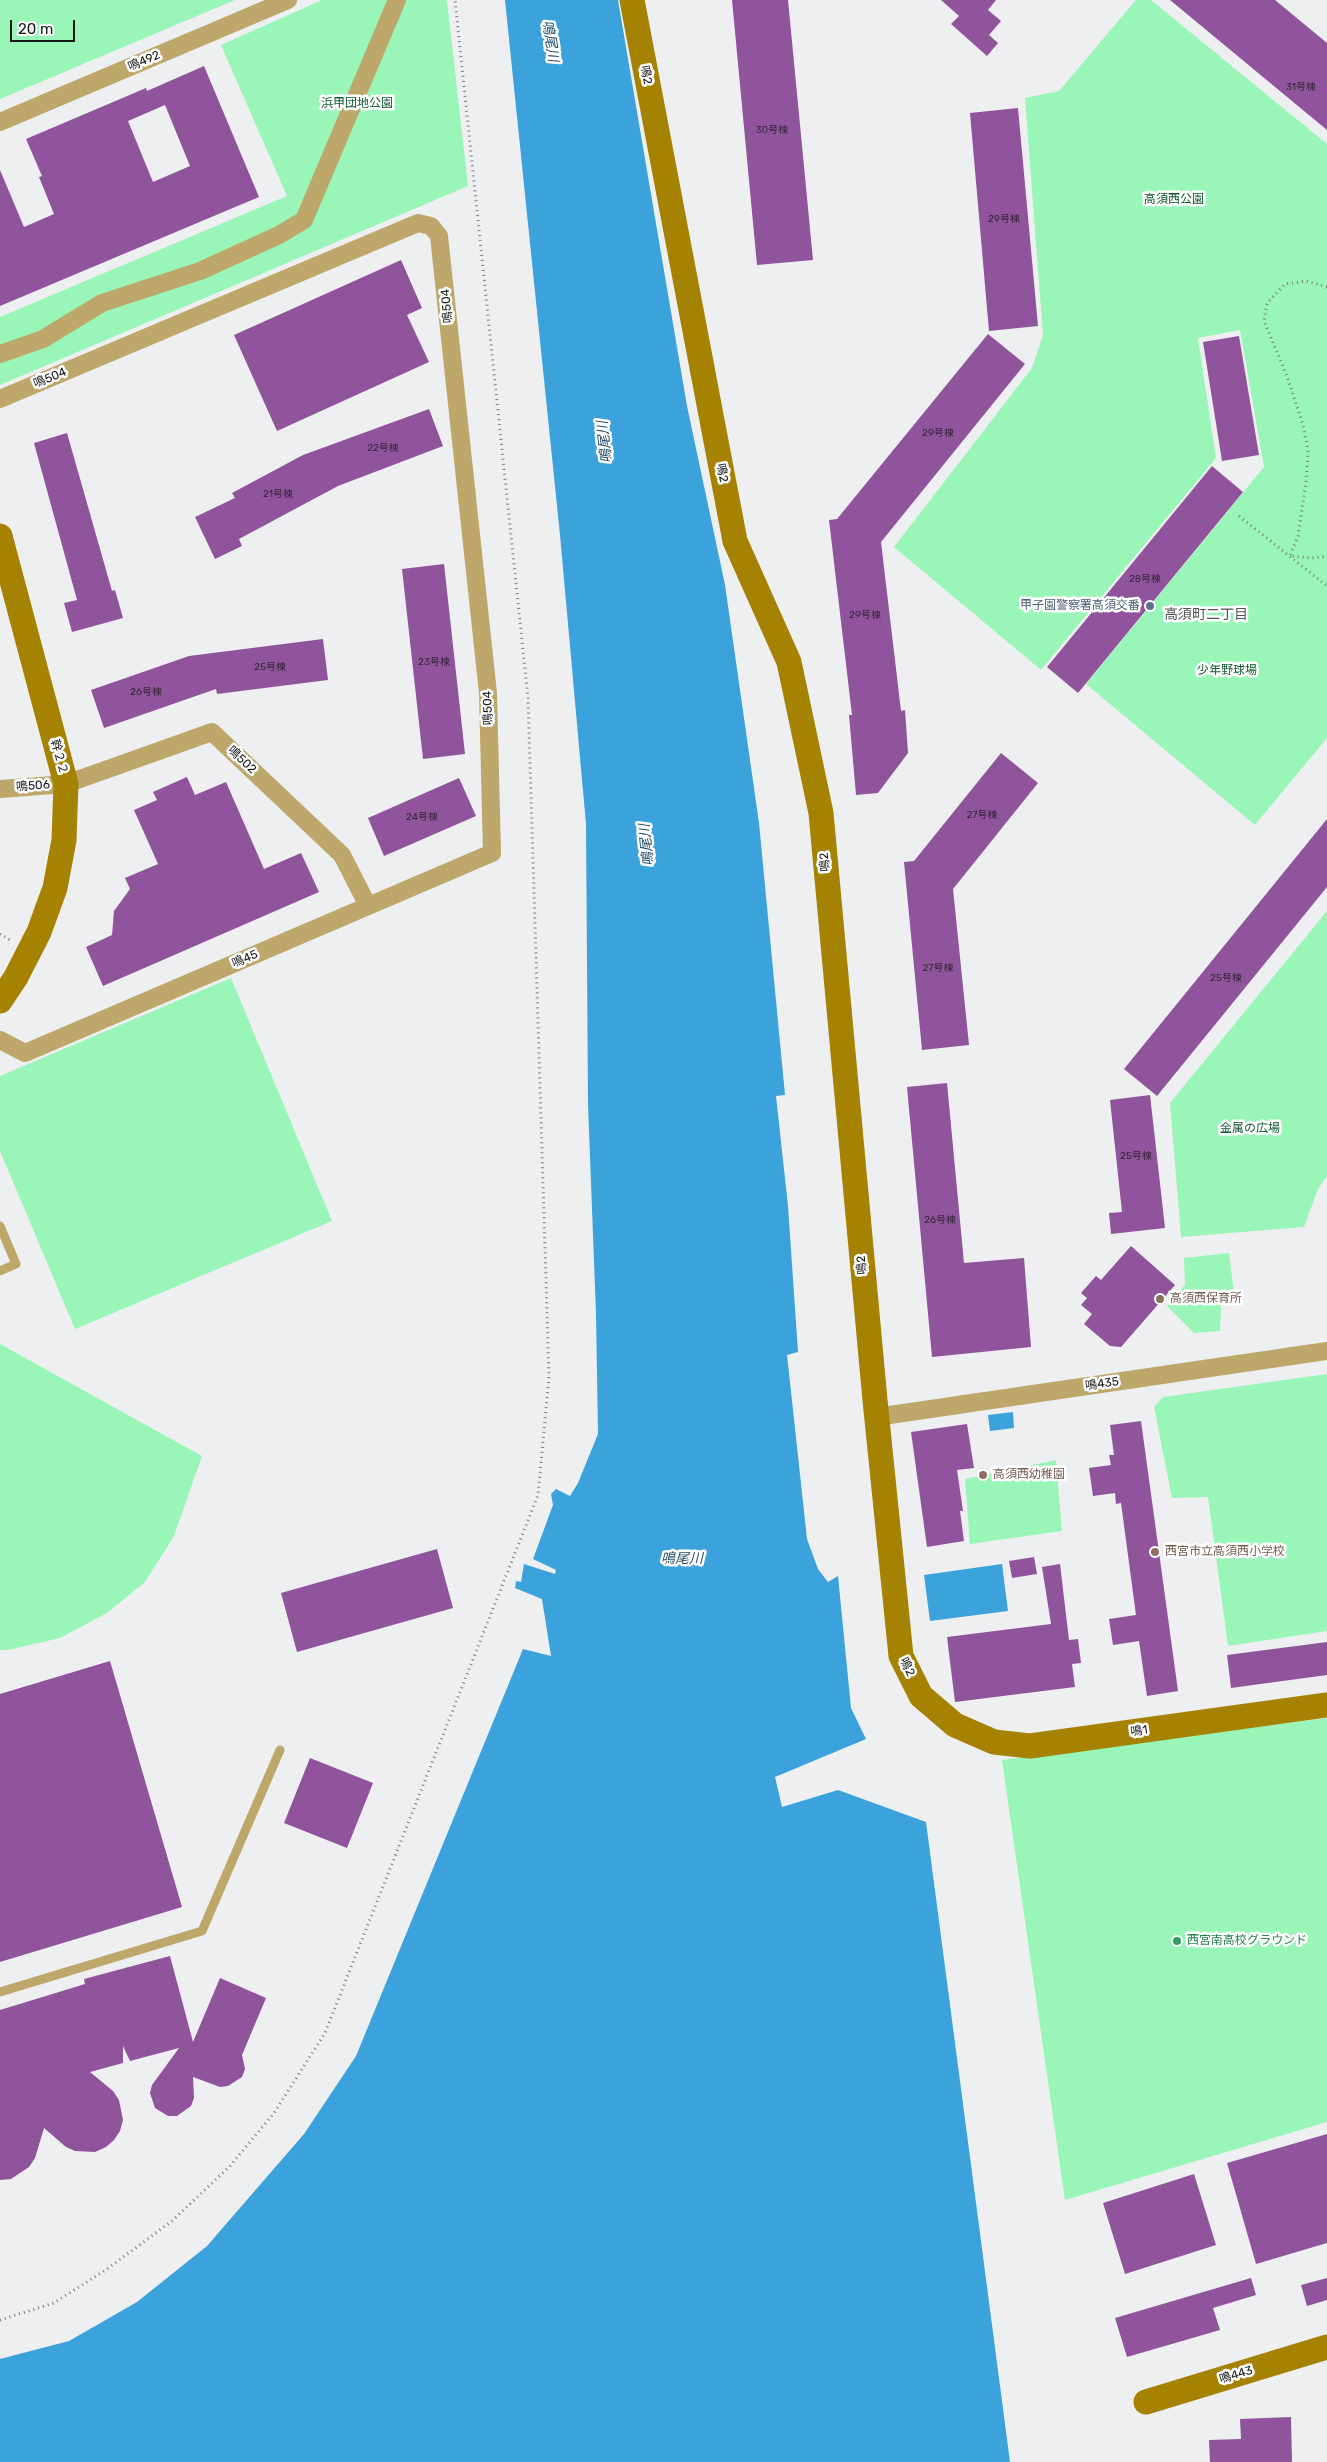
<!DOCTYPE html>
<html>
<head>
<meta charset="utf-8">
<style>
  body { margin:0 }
  #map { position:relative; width:1327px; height:2462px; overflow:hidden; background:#eeeff1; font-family:Rubik,sans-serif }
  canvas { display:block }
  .scale { position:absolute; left:10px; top:20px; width:65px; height:22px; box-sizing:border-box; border:2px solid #171818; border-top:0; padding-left:6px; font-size:15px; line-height:18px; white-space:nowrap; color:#171818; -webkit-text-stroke:4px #fff; paint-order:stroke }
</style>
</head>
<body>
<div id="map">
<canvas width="1327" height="2462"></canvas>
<div class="scale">20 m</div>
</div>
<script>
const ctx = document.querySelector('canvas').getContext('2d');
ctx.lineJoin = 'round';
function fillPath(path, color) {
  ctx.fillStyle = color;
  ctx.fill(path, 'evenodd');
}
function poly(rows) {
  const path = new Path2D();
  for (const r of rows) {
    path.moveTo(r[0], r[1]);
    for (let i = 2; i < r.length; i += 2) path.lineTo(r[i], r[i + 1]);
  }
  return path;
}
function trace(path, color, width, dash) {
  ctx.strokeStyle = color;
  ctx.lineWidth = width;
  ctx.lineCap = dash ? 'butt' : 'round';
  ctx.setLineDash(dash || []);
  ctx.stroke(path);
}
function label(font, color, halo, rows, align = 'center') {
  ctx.font = font + ' Rubik,"Noto Sans JP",sans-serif';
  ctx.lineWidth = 5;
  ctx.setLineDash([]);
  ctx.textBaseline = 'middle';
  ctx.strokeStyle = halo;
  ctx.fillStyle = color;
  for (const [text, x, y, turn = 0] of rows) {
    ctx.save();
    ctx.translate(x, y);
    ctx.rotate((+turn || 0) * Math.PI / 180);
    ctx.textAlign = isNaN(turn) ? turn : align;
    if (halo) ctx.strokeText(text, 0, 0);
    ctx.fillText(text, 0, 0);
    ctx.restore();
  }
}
const green = poly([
  [0,0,235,0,0,99],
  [322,0,447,0,468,186,0,385,0,317,287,196,221,45],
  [1136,0,1151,0,1327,144,1327,738,1255,825,1086,684,1264,467,1240,330,1198,338,1216,458,1041,670,894,547,1032,368,1043,335,1025,98,1059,91],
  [1327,911,1327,1176,1318,1189,1304,1227,1181,1237,1170,1103],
  [231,978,332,1221,75,1329,0,1151,0,1076],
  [1229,1253,1235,1301,1221,1304,1220,1331,1194,1333,1167,1306,1185,1285,1184,1258],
  [0,1344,202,1456,174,1536,145,1582,107,1613,60,1638,8,1650,0,1650],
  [1327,1374,1327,1631,1228,1646,1208,1497,1172,1498,1154,1407,1163,1397],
  [1056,1460,1062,1531,970,1544,965,1479],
  [1327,1718,1327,2122,1065,2200,1002,1760]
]);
const water = poly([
  [505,0,618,0,687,406,725,585,759,823,785,1095,776,1096,788,1206,798,1352,787,1355,807,1539,818,1569,828,1582,838,1576,851,1708,866,1739,775,1777,782,1807,838,1790,926,1822,1010,2462,0,2462,0,2359,69,2341,137,2302,207,2246,304,2134,356,2056,523,1649,551,1656,542,1599,515,1588,516,1581,521,1582,524,1564,555,1574,556,1570,533,1559,553,1505,551,1494,556,1489,570,1496,578,1483,598,1434,596,1314,588,1104,586,824,560,535],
  [1013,1412,1014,1428,990,1431,988,1415],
  [1002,1564,1008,1611,930,1621,924,1575]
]);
const building = poly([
  [732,0,788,0,813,260,757,265],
  [941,0,996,0,988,10,1001,21,989,35,998,43,987,56,951,24,959,16],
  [1170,0,1275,0,1327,43,1327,130],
  [204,66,259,197,0,306,0,170,24,227,54,214,39,177,42,176,26,139,146,88,147,91],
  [165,105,190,166,153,182,128,121],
  [1018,108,1038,326,989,331,970,113],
  [401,260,422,308,407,315,429,362,277,431,234,335],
  [988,334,1025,364,881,542,901,711,905,710,908,753,878,793,856,795,849,715,852,715,829,520,837,519],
  [1239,336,1259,455,1222,461,1203,342],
  [429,409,443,446,338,486,239,539,242,546,215,559,195,517,235,498,232,493,303,455],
  [67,433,112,591,115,590,123,618,72,632,64,603,77,600,34,443],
  [1212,466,1243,492,1078,693,1047,667],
  [444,564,465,754,423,759,402,569],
  [323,639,328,680,217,694,216,689,104,728,91,690,189,656],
  [1001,753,1038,783,953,889,969,1045,922,1050,904,862,914,861],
  [187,777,195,795,226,782,264,869,301,853,319,892,103,986,86,947,112,935,114,911,130,889,125,878,158,864,134,810,157,800,153,792],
  [459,778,476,816,384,856,368,818],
  [1327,819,1327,887,1157,1096,1124,1069],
  [947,1083,964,1263,1024,1258,1031,1347,932,1357,907,1087],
  [1150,1095,1165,1228,1111,1234,1109,1213,1122,1212,1110,1100],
  [1131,1246,1175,1285,1121,1347,1110,1346,1084,1324,1092,1314,1081,1305,1087,1298,1081,1293,1096,1276,1101,1280],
  [1141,1421,1178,1691,1147,1696,1139,1641,1113,1645,1109,1619,1136,1615,1121,1503,1116,1504,1115,1493,1093,1496,1089,1468,1111,1465,1109,1455,1114,1455,1110,1425],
  [967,1424,974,1468,957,1470,963,1511,960,1511,964,1541,927,1547,911,1432],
  [437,1549,453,1608,297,1652,281,1593],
  [1034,1557,1037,1574,1012,1578,1009,1561],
  [1060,1564,1069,1640,1078,1639,1081,1663,1072,1664,1075,1687,955,1702,947,1637,1051,1624,1042,1567],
  [1327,1642,1327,1675,1231,1688,1227,1655],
  [110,1661,182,1907,0,1962,0,1694],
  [310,1758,373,1783,347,1848,284,1823],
  [170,1956,193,2042,220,1978,266,1998,242,2055,245,2069,242,2077,228,2086,220,2087,193,2077,194,2098,191,2106,177,2116,168,2116,155,2108,150,2093,152,2085,179,2048,130,2061,123,2046,123,2063,90,2072,113,2091,119,2100,123,2120,120,2131,114,2140,106,2147,95,2152,75,2151,66,2147,44,2128,35,2158,29,2167,11,2179,0,2180,0,2010,85,1984,84,1979],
  [1327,2134,1327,2243,1256,2264,1227,2163],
  [1194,2174,1216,2245,1125,2274,1103,2203],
  [1251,2278,1256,2295,1213,2308,1220,2330,1127,2357,1115,2318],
  [1327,2278,1327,2300,1307,2306,1301,2285],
  [1291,2417,1292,2462,1210,2462,1209,2440,1241,2439,1240,2419]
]);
const path = poly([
  [1327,287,1306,281,1285,284,1267,303,1264,321,1287,376,1303,425,1308,450,1306,482,1298,536,1290,556,1314,558,1327,556],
  [1239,516,1327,586],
  [0,934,10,940],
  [0,2320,54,2303,107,2269,172,2221,230,2166,274,2113,325,2033,538,1495,549,1377,528,698,455,0]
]);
const lane = poly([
  [0,1226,16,1264,0,1271],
  [0,1992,202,1931,280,1750]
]);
const street = poly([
  [0,122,288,0],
  [0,354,43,339,102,303,200,271,279,235,304,220,397,0],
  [0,399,418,223,431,226,439,236,488,693,492,853,25,1053,0,1040],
  [0,789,66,784,212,732,342,855,368,906],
  [876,1417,1327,1351]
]);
const secondary = poly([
  [632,0,735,541,789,662,821,813,875,1400,901,1656,921,1696,955,1725,994,1742,1030,1746,1327,1705],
  [0,536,66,784,64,840,55,888,39,932,16,977,0,1001],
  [1146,2402,1327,2347]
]);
const markers = [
  [1150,606,5,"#5c6f8a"],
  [1160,1299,5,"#8d6e63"],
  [983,1475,5,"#8d6e63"],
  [1155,1552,5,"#8d6e63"],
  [1177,1941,5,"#2e9e5b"]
];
const numberNames = [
  ["31号棟",1301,87],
  ["30号棟",772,130],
  ["29号棟",1004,219],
  ["29号棟",938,433],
  ["22号棟",383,448],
  ["21号棟",278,494],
  ["28号棟",1145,579],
  ["29号棟",865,615],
  ["23号棟",434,662],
  ["25号棟",270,667],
  ["26号棟",146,692],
  ["27号棟",982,815],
  ["24号棟",422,817],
  ["27号棟",938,968],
  ["25号棟",1226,978],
  ["25号棟",1136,1156],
  ["26号棟",940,1220]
];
const streetNames = [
  ["鳴492",144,61,-23],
  ["鳴2",646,75,79],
  ["鳴504",447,306,-96],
  ["鳴504",50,378,-23],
  ["鳴2",722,473,79],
  ["鳴504",488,708,-92],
  ["幹２２",59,757,75],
  ["鳴502",242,760,43],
  ["鳴506",33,786,-4],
  ["鳴2",825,862,-95],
  ["鳴45",245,959,-23],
  ["鳴2",862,1265,-95],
  ["鳴435",1102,1384,-8],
  ["鳴2",907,1667,65],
  ["鳴1",1139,1731,-8],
  ["鳴443",1236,2375,-17]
];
const parkNames = [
  ["浜甲団地公園",357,104],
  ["高須西公園",1174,200],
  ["少年野球場",1227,671],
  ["金属の広場",1250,1129]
];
const serviceNames = [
  ["甲子園警察署高須交番",1140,606]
];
const educationNames = [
  ["高須西保育所",1170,1299],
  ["高須西幼稚園",993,1475],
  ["西宮市立高須西小学校",1165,1552]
];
const leisureNames = [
  ["西宮南高校グラウンド",1187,1941]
];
const waterNames = [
  ["鳴尾川",550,41,81],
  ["鳴尾川",605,442,-96],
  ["鳴尾川",647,845,-96],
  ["鳴尾川",682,1559]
];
const neighbourhoodNames = [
  ["高須町二丁目",1206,615]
];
fillPath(green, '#9af5b9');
fillPath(water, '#3ca2dc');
fillPath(building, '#90549c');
trace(path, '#7c7d7e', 3, [1, 4]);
trace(lane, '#bea76a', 9);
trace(street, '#bea76a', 18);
trace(secondary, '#a68203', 25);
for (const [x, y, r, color] of markers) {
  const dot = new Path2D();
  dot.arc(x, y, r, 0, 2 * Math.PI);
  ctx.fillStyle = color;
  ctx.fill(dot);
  trace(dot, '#fff', 2);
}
label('10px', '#352739', null, numberNames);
label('12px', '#171818', '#fff', streetNames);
label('12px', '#115932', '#fff', parkNames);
label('12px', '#4e5e75', '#fff', serviceNames, 'right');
label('12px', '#785e54', '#fff', educationNames, 'left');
label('12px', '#27864d', '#fff', leisureNames, 'left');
label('italic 14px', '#264f68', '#fff', waterNames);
label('14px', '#535455', '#fff', neighbourhoodNames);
</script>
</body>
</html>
